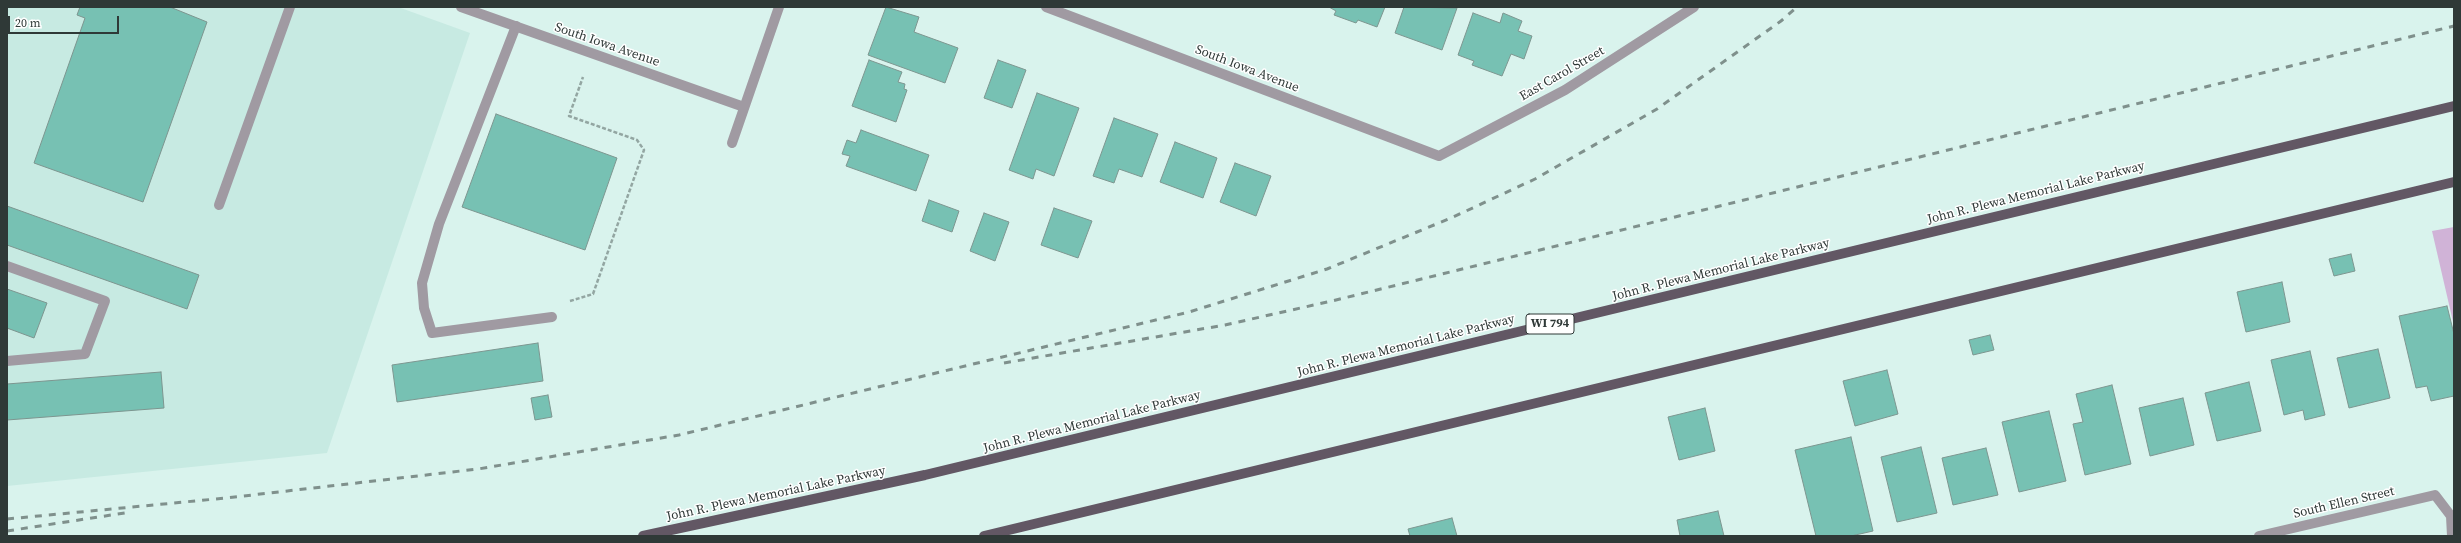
<!DOCTYPE html>
<html>
<head>
<meta charset="utf-8">
<style>
  body { margin:0 }
  #map { position:relative; width:2461px; height:543px; overflow:hidden; background:#d9f3ed; font-family:"Source Serif 4",serif }
  canvas { display:block }
  .frame { position:absolute; inset:0; border:8px solid #2f3937; pointer-events:none }
  .scale { position:absolute; left:8px; top:16px; width:111px; height:18px; box-sizing:border-box; border:2px solid #2f3937; border-top:0; padding-left:5px; font-size:12px; line-height:14px; white-space:nowrap; color:#2f3937; -webkit-text-stroke:3px #fff; paint-order:stroke }
</style>
</head>
<body>
<div id="map">
<canvas width="2461" height="543"></canvas>
<div class="frame"></div>
<div class="scale">20 m</div>
</div>
<script>
const ctx = document.querySelector('canvas').getContext('2d');
ctx.lineJoin = 'round';
function fillPath(path, color) {
  ctx.fillStyle = color;
  ctx.fill(path, 'evenodd');
}
function poly(rows) {
  const path = new Path2D();
  for (const r of rows) {
    path.moveTo(r[0], r[1]);
    for (let i = 2; i < r.length; i += 2) path.lineTo(r[i], r[i + 1]);
  }
  return path;
}
function trace(path, color, width, dash) {
  ctx.strokeStyle = color;
  ctx.lineWidth = width;
  ctx.lineCap = dash ? 'butt' : 'round';
  ctx.setLineDash(dash || []);
  ctx.stroke(path);
}
function label(font, color, halo, rows, align = 'center') {
  ctx.font = font + ' "Source Serif 4",serif';
  ctx.lineWidth = 3;
  ctx.setLineDash([]);
  ctx.textBaseline = 'middle';
  ctx.strokeStyle = halo;
  ctx.fillStyle = color;
  for (const [text, x, y, turn = 0] of rows) {
    ctx.save();
    ctx.translate(x, y);
    ctx.rotate((+turn || 0) * Math.PI / 180);
    ctx.textAlign = isNaN(turn) ? turn : align;
    if (halo) ctx.strokeText(text, 0, 0);
    ctx.fillText(text, 0, 0);
    ctx.restore();
  }
}
const built = poly([
  [7,7,398,7,470,33,327,453,7,486]
]);
const green = poly([
  [2454,227,2454,326,2432,231]
]);
const building = poly([
  [80,7,170,7,207,22,143,202,34,163,85,18,77,15,80,7],
  [886,7,919,17,914,32,958,48,945,83,868,55,886,7],
  [1329,7,1385,7,1377,27,1358,20,1356,23,1334,15,1336,11,1329,7],
  [1404,7,1457,8,1442,50,1395,33,1404,7],
  [1473,13,1500,23,1503,13,1522,21,1518,31,1532,36,1524,59,1511,54,1502,76,1472,65,1474,61,1458,55,1473,13],
  [869,60,902,72,898,82,905,84,904,89,907,90,896,122,852,106,869,60],
  [998,60,1026,70,1012,108,984,98,998,60],
  [1037,93,1079,108,1054,176,1036,169,1033,179,1009,170,1037,93],
  [496,114,617,158,585,250,462,207,496,114],
  [1114,118,1158,134,1142,177,1119,169,1114,183,1093,176,1114,118],
  [861,130,929,155,916,191,846,166,850,156,842,154,847,140,856,143,861,130],
  [1175,142,1217,158,1203,198,1160,182,1175,142],
  [1235,163,1271,176,1256,216,1220,202,1235,163],
  [929,200,959,211,952,232,922,221,929,200],
  [7,206,199,275,187,309,7,245,7,206],
  [1054,208,1092,221,1078,258,1041,245,1054,208],
  [984,213,1009,222,995,261,970,251,984,213],
  [2351,254,2355,271,2334,276,2329,259,2351,254],
  [2282,282,2290,322,2246,332,2237,292,2282,282],
  [7,289,47,303,34,338,7,328,7,289],
  [2447,306,2454,334,2454,396,2431,401,2427,386,2416,388,2399,316,2447,306],
  [1990,335,1994,350,1973,355,1969,340,1990,335],
  [538,343,543,381,397,402,392,365,538,343],
  [2378,349,2390,398,2349,408,2337,358,2378,349],
  [2310,351,2325,415,2305,420,2303,410,2284,415,2271,360,2310,351],
  [1887,370,1898,414,1855,426,1843,381,1887,370],
  [161,372,164,408,7,420,7,384,161,372],
  [2249,382,2261,431,2217,441,2205,393,2249,382],
  [2112,385,2131,464,2085,475,2073,424,2083,422,2076,394,2112,385],
  [548,395,552,417,535,420,531,398,548,395],
  [2183,398,2194,445,2150,456,2139,408,2183,398],
  [1705,408,1715,451,1679,460,1668,417,1705,408],
  [2049,411,2066,481,2019,492,2002,422,2049,411],
  [1851,437,1873,531,1851,536,1816,536,1795,450,1851,437],
  [1921,447,1937,513,1897,522,1881,457,1921,447],
  [1986,448,1998,495,1953,505,1942,458,1986,448],
  [1718,511,1724,536,1680,536,1677,520,1718,511],
  [1452,518,1457,536,1410,536,1408,529,1452,518]
]);
const path = poly([
  [570,301,593,294,644,150,637,140,569,116,583,77]
]);
const lane = poly([
  [516,26,439,224,422,283,424,308,432,333,552,317],
  [219,205,290,7],
  [7,266,105,301,85,354,7,361]
]);
const street = poly([
  [461,7,744,107],
  [1046,7,1439,156,1565,90,1694,7],
  [732,143,779,7],
  [2259,536,2435,495,2451,516,2452,536]
]);
const primary = poly([
  [643,536,925,475,2454,106],
  [984,536,2454,182]
]);
const rail = poly([
  [1004,363,1225,325,1336,300,2454,26],
  [7,519,226,498,478,469,679,435,1189,312,1327,269,1451,218,1535,179,1657,109,1781,21,1797,7],
  [7,531,131,512]
]);
const shields = [
  [1550,324,48]
];
const shieldNames = [
  ["WI 794",1550,324]
];
const streetNames = [
  ["South Iowa Avenue",607,45,19],
  ["South Iowa Avenue",1247,69,21],
  ["East Carol Street",1562,74,-30],
  ["John R. Plewa Memorial Lake Parkway",2036,193,-14],
  ["John R. Plewa Memorial Lake Parkway",1721,270,-14],
  ["John R. Plewa Memorial Lake Parkway",1406,346,-14],
  ["John R. Plewa Memorial Lake Parkway",1092,422,-14],
  ["John R. Plewa Memorial Lake Parkway",776,494,-12],
  ["South Ellen Street",2344,503,-13]
];
fillPath(built, '#c7eae2');
fillPath(green, '#d0b3d7');
fillPath(building, '#77c1b3');
trace(building, '#7d9690', 1);
trace(path, '#93a6a2', 2.5, [4, 2]);
trace(lane, '#a09aa2', 10);
trace(street, '#a09aa2', 10);
trace(primary, '#625764', 10);
trace(rail, '#7f908c', 3, [7, 7]);
for (const [x, y, w] of shields) {
  const box = new Path2D();
  box.roundRect(x - w / 2, y - 10, w, 20, 3);
  ctx.fillStyle = '#fff';
  ctx.fill(box);
  trace(box, '#2f3937', 1);
}
label('bold 12px', '#2f3937', null, shieldNames);
label('13px', '#2f3937', '#fff', streetNames);
</script>
</body>
</html>
